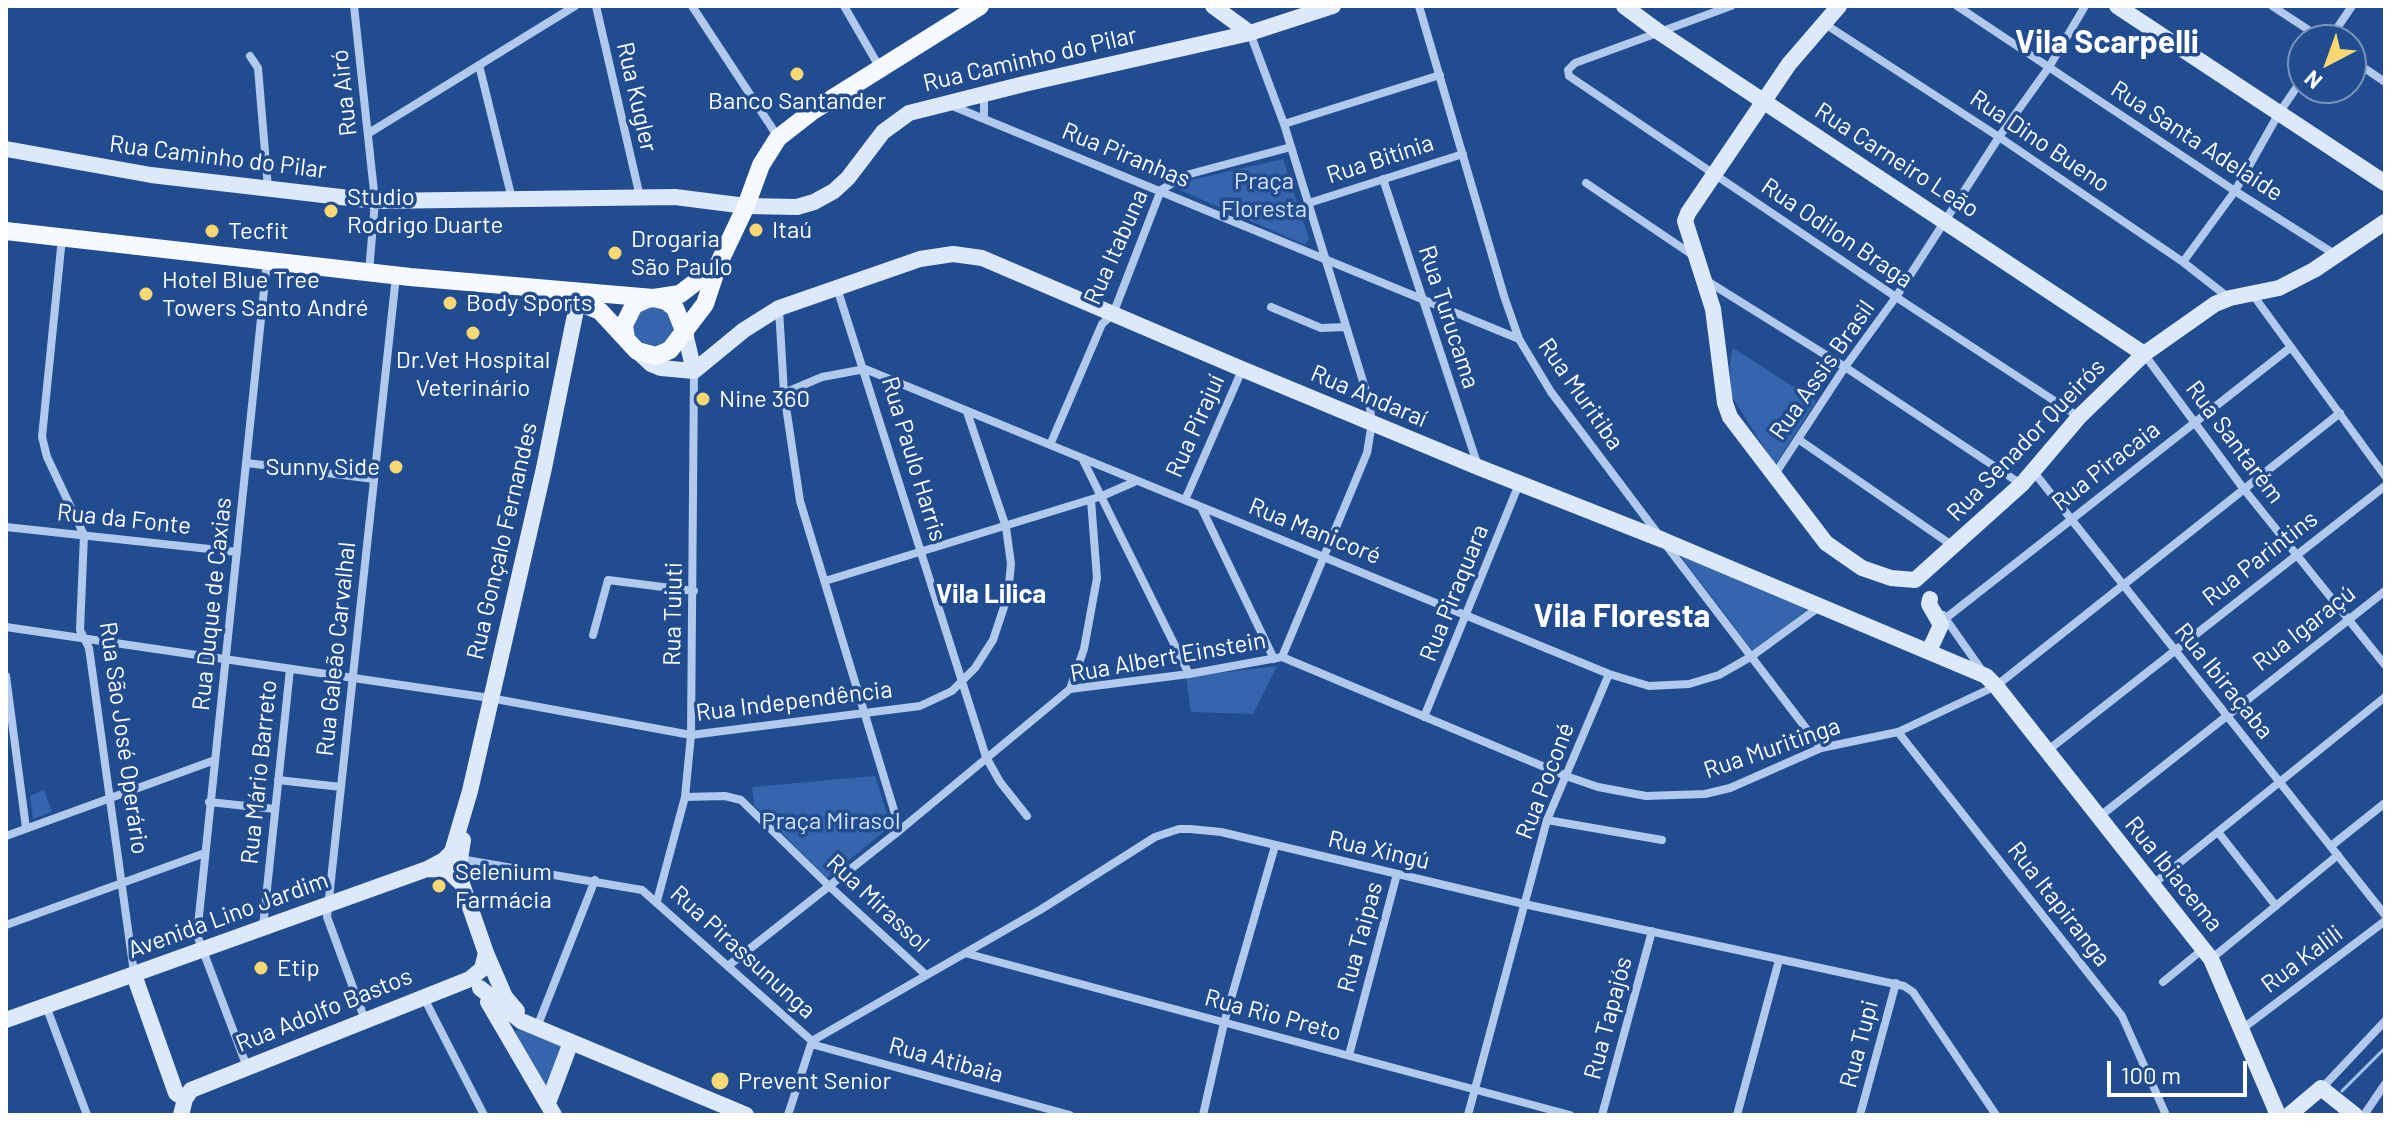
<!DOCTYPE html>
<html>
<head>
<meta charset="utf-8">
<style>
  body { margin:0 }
  #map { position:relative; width:2391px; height:1121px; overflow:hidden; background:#214c8f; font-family:Barlow,sans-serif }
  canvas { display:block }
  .frame { position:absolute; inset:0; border:8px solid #fff; pointer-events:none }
  .north { position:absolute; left:2287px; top:24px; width:80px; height:80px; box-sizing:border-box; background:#214c8f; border:2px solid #7a94bc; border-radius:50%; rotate:221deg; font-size:22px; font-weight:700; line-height:32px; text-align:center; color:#fff }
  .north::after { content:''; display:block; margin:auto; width:28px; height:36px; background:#f8d872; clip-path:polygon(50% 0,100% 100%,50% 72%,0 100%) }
  .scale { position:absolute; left:2107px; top:1061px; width:140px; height:36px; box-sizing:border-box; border:4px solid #fff; border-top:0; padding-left:10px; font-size:24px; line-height:28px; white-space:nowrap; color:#fff; -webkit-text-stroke:6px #214c8f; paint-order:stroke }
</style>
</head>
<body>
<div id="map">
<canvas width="2391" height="1121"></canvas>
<div class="frame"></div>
<div class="north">N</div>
<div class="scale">100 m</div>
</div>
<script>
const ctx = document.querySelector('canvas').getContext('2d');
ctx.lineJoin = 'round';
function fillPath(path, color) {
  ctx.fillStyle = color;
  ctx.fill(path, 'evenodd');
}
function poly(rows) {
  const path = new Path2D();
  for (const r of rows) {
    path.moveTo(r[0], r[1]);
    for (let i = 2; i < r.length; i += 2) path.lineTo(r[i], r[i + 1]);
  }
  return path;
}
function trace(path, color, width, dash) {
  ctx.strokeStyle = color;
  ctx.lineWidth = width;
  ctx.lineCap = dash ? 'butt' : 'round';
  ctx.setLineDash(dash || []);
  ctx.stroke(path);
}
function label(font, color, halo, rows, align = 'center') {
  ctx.font = font + ' Barlow,sans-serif';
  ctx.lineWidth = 7;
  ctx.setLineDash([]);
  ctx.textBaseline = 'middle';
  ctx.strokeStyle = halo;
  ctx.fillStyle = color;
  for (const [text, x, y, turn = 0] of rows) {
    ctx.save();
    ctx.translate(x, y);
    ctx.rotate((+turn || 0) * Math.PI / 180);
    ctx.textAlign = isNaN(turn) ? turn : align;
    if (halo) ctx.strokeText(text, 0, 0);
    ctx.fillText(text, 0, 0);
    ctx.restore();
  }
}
const green = poly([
  [1283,159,1309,239,1305,245,1180,190,1186,181],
  [643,307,665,307,677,326,660,350,642,348,631,329],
  [1733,348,1816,401,1775,465,1731,395,1730,362],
  [1673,546,1811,607,1753,651],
  [1277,666,1253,714,1191,712,1186,677],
  [875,776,891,826,827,878,754,805,752,787],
  [44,790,52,812,33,819,30,796],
  [522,1028,562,1045,551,1086,542,1086,515,1031]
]);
const stream = poly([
  [2342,1091,2385,1048]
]);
const street = poly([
  [354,6,375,201,369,272],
  [596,6,640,197],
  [692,6,778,137],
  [844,6,880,68],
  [1419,6,1504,296,1519,339,1551,392,1658,534],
  [1731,6,1575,63,1568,70,1569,76,1896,297,2079,417],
  [1957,6,2235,191,2336,255],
  [2272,6,2324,40],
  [1825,24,1999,137,2183,262,2229,298],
  [1250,33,1284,124,1369,401,1372,423,1367,453,1282,657],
  [2329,40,2352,6],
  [250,56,258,68,268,188],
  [2351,59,2385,82],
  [479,65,512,199],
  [950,105,1519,339],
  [984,119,984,93],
  [1284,124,1440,75],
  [369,133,575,6],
  [1383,179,1478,466],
  [1586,183,1694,256],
  [1309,203,1463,154],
  [62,238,42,437,47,457,84,535,80,630,89,648,134,973],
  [2183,262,2235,191,2279,113,2303,78],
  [1707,281,1845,367,2021,484],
  [837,288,986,757,1000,782,1027,816],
  [2253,295,2385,476],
  [1271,307,1321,328,1345,327],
  [779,309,784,393,800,501,900,830],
  [2144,354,2243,488,2385,665],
  [784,393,822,377,865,369,1609,674,1649,686,1689,684,1719,675,1752,656,1819,607],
  [1798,439,1953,546],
  [1050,445,1102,324,1113,314,1161,190,1186,175,1291,147],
  [1083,460,1189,674],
  [247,463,374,479],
  [2033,471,2385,915],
  [1775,474,1845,367,1896,297,1999,137,2049,67,2085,6],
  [1185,500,1242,370],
  [1201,507,1274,659],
  [6,527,237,552],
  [1666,545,1821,748],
  [825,581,1102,496,1134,482],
  [1943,615,1983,672],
  [1946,618,2291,347],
  [6,627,490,698,691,735,920,706,952,691,975,668,993,640,1008,595,1011,564,1006,527,967,412],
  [593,635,608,580,694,591],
  [1282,657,1566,776,1598,787,1646,796,1705,794,1730,788,1821,748,1898,732,1996,686,2340,413],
  [6,676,26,828],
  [1070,689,1084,649,1097,578,1091,500],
  [1424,717,1519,484],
  [1898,732,2122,1016,2166,1115],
  [2047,751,2385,486],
  [278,780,341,787],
  [685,797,725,796,741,800,828,885,926,975],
  [209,802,275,809],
  [2099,817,2385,591],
  [1547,820,1662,840],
  [2218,832,2276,906],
  [6,836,215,760],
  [2331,846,2385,803],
  [460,859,642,890,812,1041],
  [2152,885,2385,697],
  [657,901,685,797,691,735,694,371],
  [6,925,205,853],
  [263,927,290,669],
  [965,953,1570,1115],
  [2211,959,2338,855],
  [728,966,900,830,1070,689,1189,674,1282,657],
  [2163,982,2203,949],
  [424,998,484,1115],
  [46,1006,87,1115],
  [365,1020,327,917,396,276],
  [537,1027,595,880],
  [2242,1029,2385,921],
  [811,1044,1070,1115],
  [1349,1055,1397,874],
  [247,1067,197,935,267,261],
  [2322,1088,2385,1021],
  [788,1115,812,1041,1040,910,1155,837,1179,829,1190,829,1221,832,1524,904,1904,986,1913,992,1996,1115],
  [1203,1115,1224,1023,1275,846],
  [1468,1115,1547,820,1609,674],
  [1602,1115,1652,931],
  [1737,1115,1779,960],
  [1860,1115,1896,983],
  [2364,1115,2385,1084]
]);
const secondary = poly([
  [1213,6,1250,33],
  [1624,6,1659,32,2144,354],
  [1839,6,1789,64,1688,213,1685,221,1713,309,1725,403,1730,417,1826,543,1862,568,1891,578,1915,580,2022,484,2079,417,2144,354,2215,304,2230,298,2279,288,2314,270,2385,222],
  [2117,6,2385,183],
  [6,149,151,175,375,201,675,197,746,206,797,207,814,202,834,191,848,178,883,132,909,113,1024,84,1250,33,1333,6],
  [685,333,694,371],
  [637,351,651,364,661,368,694,371],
  [694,371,744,330,779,308,920,259,953,254,982,258,1242,369,1478,467,1663,540,1986,676,1996,686,2211,959,2278,1115],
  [1929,651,1941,625,1929,604,1930,599],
  [463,840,460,859,462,884,486,953,505,997,517,1011],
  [427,869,444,860,452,852,470,791,544,468,578,300],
  [134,975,176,1093,185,1099],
  [480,988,521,1021,746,1115],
  [488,1002,554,1115],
  [6,1020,427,869,447,870,462,884],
  [548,1103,571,1042],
  [181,1115,185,1099,191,1090,470,979,482,969,486,953],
  [2289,1115,2321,1088,2355,1115]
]);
const primary = poly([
  [6,231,410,277,653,298],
  [566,297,600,311,637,351,656,356,670,350,705,304,718,265,746,206,761,165,778,138,814,110,980,6],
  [654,298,666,301,675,308,685,333],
  [626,339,624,325,634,305,647,299,680,294,718,265]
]);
const markers = [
  [797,74,8,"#f8d872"],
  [331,211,8,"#f8d872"],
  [756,230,8,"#f8d872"],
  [212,231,8,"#f8d872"],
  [615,253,8,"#f8d872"],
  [146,294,8,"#f8d872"],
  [450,303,8,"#f8d872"],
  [473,333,8,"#f8d872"],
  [703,399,8,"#f8d872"],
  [396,467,8,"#f8d872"],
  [439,886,8,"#f8d872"],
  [261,968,8,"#f8d872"],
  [720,1081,10,"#f8d872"]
];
const streetNames = [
  ["Rua Caminho do Pilar",1030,59,-13],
  ["Rua Airó",344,93,-96],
  ["Rua Kugler",637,97,77],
  ["Rua Dino Bueno",2040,141,34],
  ["Rua Santa Adelaide",2197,141,33],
  ["Rua Piranhas",1126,155,22],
  ["Rua Caminho do Pilar",218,157,7],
  ["Rua Bitínia",1380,159,-18],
  ["Rua Carneiro Leão",1897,160,33],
  ["Rua Odilon Braga",1837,233,34],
  ["Rua Itabuna",1116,247,-66],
  ["Rua Turucama",1449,317,72],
  ["Rua Assis Brasil",1822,370,-55],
  ["Rua Muritiba",1581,394,55],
  ["Rua Andaraí",1369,396,23],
  ["Rua Pirajuí",1195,426,-66],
  ["Rua Senador Queirós",2026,440,-46],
  ["Rua Santarém",2235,442,53],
  ["Rua Paulo Harris",914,459,73],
  ["Rua Piracaia",2106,466,-38],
  ["Rua da Fonte",124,519,6],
  ["Rua Manicoré",1315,531,22],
  ["Rua Gonçalo Fernandes",502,541,-77],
  ["Rua Parintins",2260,558,-38],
  ["Rua Piraquara",1454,593,-68],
  ["Rua Duque de Caxias",212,604,-84],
  ["Rua Tuiuti",673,614,-89],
  ["Rua Igaraçú",2304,628,-38],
  ["Rua Galeão Carvalhal",336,649,-84],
  ["Rua Albert Einstein",1168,657,-10],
  ["Rua Ibiraçaba",2224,681,51],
  ["Rua Independência",794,701,-7],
  ["Rua São José Operário",124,738,82],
  ["Rua Muritinga",1772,748,-19],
  ["Rua Mário Barreto",259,772,-84],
  ["Rua Poconé",1545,781,-69],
  ["Rua Xingú",1379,850,13],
  ["Rua Ibiacema",2174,874,51],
  ["Rua Mirassol",878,903,43],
  ["Rua Itapiranga",2059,904,52],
  ["Avenida Lino Jardim",228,915,-20],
  ["Rua Taipas",1360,937,-75],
  ["Rua Pirassununga",743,952,42],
  ["Rua Kalili",2302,959,-37],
  ["Rua Adolfo Bastos",324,1010,-22],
  ["Rua Rio Preto",1273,1015,15],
  ["Rua Tapajós",1608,1018,-75],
  ["Rua Tupi",1859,1044,-75],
  ["Rua Atibaia",946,1060,15]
];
const poiNames = [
  ["Banco Santander",797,101,"center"],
  ["Studio",347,197],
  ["Rodrigo Duarte",347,225],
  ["Itaú",772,230],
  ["Tecfit",228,231],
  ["Drogaria",631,239],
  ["São Paulo",631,267],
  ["Hotel Blue Tree",162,280],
  ["Towers Santo André",162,308],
  ["Body Sports",466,303],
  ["Dr.Vet Hospital",473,360,"center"],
  ["Veterinário",473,388,"center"],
  ["Nine 360",719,399],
  ["Sunny Side",380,467,"right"],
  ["Selenium",455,872],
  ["Farmácia",455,900],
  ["Etip",277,968],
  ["Prevent Senior",738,1081]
];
const parkNames = [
  ["Praça",1264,181],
  ["Floresta",1264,209],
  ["Praça Mirasol",831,821]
];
const neighbourhoodNames = [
  ["Vila Lilica",991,594]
];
const districtNames = [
  ["Vila Scarpelli",2107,42],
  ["Vila Floresta",1622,616]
];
fillPath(green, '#3565ac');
trace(stream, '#a5c3ed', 3);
trace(street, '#b1c9ec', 8);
trace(secondary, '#dde8f9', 16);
trace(primary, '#f6f9ff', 18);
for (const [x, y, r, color] of markers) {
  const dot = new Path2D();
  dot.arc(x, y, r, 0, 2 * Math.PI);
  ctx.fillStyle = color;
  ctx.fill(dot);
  trace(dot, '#214c8f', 3);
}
label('24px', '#fff', '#214c8f', streetNames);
label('24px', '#fff', '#214c8f', poiNames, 'left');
label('24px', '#d6e4f9', '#214c8f', parkNames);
label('bold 26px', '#fff', '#214c8f', neighbourhoodNames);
label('bold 32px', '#fff', '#214c8f', districtNames);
</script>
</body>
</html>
